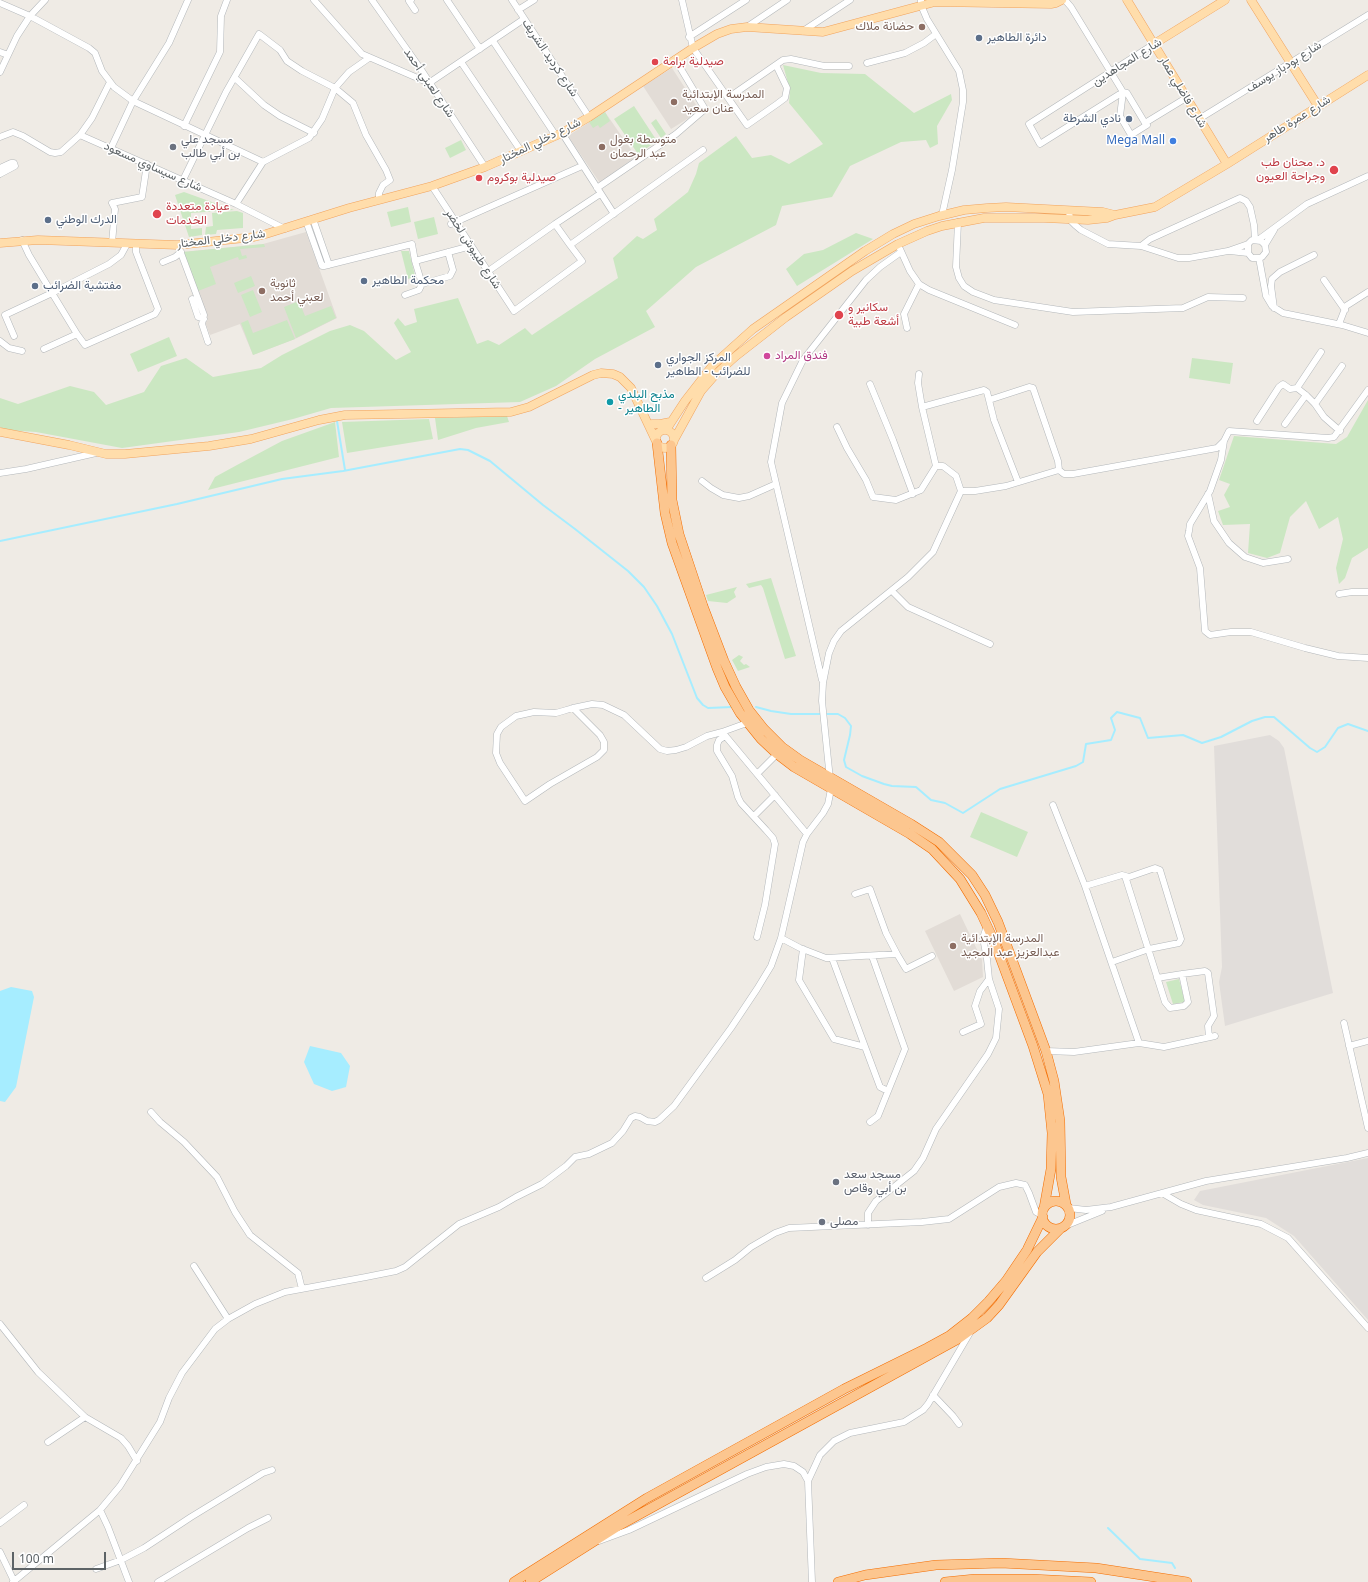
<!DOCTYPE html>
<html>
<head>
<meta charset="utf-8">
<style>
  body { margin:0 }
  #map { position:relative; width:1368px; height:1582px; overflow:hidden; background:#efebe5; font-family:"Noto Sans",sans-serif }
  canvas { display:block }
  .scale { position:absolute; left:12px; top:1552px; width:94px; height:18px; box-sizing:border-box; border:2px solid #5d6366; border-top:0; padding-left:5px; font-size:12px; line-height:14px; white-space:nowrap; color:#5d6366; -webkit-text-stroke:3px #fff; paint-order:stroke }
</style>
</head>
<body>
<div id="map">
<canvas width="1368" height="1582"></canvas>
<div class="scale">100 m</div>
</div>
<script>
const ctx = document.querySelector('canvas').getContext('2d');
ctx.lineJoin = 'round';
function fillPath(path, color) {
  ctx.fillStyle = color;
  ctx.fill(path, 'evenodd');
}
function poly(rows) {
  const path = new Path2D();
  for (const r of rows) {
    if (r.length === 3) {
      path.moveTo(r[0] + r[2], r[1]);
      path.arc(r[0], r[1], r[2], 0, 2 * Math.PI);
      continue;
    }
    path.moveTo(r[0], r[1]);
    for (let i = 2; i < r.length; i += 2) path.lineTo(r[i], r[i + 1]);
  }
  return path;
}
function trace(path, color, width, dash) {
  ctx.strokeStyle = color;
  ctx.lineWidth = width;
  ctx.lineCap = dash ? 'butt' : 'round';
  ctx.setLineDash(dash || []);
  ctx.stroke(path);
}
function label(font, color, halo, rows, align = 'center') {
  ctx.font = font + ' "Noto Sans",Vazirmatn,sans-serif';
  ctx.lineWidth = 3;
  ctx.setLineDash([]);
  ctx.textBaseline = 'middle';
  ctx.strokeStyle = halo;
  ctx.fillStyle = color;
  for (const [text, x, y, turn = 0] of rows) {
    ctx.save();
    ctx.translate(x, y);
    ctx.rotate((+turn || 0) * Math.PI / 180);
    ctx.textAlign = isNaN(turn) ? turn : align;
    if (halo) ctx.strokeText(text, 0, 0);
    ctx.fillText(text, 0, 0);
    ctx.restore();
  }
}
const industrial = poly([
  [1270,735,1279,741,1284,748,1333,993,1225,1026,1219,982,1222,967,1214,746],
  [1368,1158,1368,1320,1294,1236,1266,1218,1203,1205,1194,1200,1200,1191]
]);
const education = poly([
  [672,68,700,111,671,129,643,86],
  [605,112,636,157,600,183,568,136],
  [306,232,337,318,295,339,253,355,240,324,210,335,205,322,208,320,182,252,263,244],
  [960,914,982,960,983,977,954,991,925,931]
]);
const green = poly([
  [783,65,821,73,865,74,914,113,951,94,952,100,937,126,938,144,930,148,926,140,901,142,850,166,832,197,782,206,776,225,696,267,646,311,655,327,595,359,556,386,520,402,331,408,293,419,239,432,122,448,36,432,6,430,0,427,0,398,18,404,70,386,94,392,106,405,144,392,161,366,186,358,213,377,261,368,282,355,330,331,350,325,364,331,396,360,411,352,394,323,398,318,405,326,417,322,414,309,458,298,477,344,488,340,499,345,525,328,532,335,618,278,613,258,637,236,643,239,657,230,654,219,688,192,696,174,699,163,736,136,752,158,771,155,789,164,823,144,789,103,790,90],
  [634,106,657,141,638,154,614,119],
  [605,112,610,121,600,128,598,125,593,128,589,122],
  [656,119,666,134,661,138,651,123],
  [461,140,466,150,450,158,445,148],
  [184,192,234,210,191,213,191,229,202,228,202,235,189,237,175,195],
  [408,207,411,222,391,227,387,212],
  [237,211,243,213,243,228,217,230,216,234,205,235,206,227,213,226,212,213],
  [434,217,438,234,418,239,414,222],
  [856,233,873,239,797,286,786,269,804,254,823,250],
  [264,244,265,247,240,249,242,256,246,255,247,258,239,260,238,257,210,267,216,284,198,291,183,252],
  [401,251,409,251,415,276,408,279],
  [251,276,255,286,238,293,234,283],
  [253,290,262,312,250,317,241,295],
  [299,301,305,316,331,306,336,318,296,338,284,307],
  [248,320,253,333,287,320,295,339,253,355,241,323],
  [169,337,177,356,138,372,130,354],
  [1192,358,1233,363,1230,384,1189,378],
  [1368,400,1368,548,1352,558,1345,578,1339,584,1336,568,1343,539,1338,517,1319,529,1306,501,1290,517,1280,553,1267,558,1248,553,1250,524,1223,525,1218,511,1230,507,1224,495,1230,484,1219,480,1234,436,1336,444,1347,437],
  [507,416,509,422,476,428,438,440,435,418],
  [429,419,433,439,347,453,342,422],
  [335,422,339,457,208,490,215,477,237,465,282,441],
  [771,578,796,656,785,659,763,588,761,585,749,588,746,584],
  [737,587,734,592,736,597,727,603,708,601,706,595],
  [739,655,743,657,740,661,744,665,746,664,750,667,738,671,732,660],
  [981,812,1028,832,1017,857,970,837],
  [1179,979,1185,1002,1173,1004,1166,982]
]);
const water = poly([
  [11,987,32,991,34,997,16,1087,5,1102,0,1101,0,991],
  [310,1046,341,1053,350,1066,346,1087,332,1091,314,1084,304,1062]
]);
const stream = poly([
  [337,421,345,470],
  [0,541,177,504,282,479,343,471,460,449,468,450,490,461,543,505,575,529,628,571,644,587,657,606,672,634,697,698,703,705,708,708,732,707],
  [756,707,771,711,791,714,838,714,845,718,851,726,850,735,844,760,846,767,862,776,884,784,892,786,916,787,931,800,945,803,963,813,1000,789,1076,766,1083,762,1086,744,1111,740,1115,730,1111,718,1117,712,1140,718,1148,738,1183,735,1202,743,1221,737,1252,721,1265,717,1274,717,1310,748,1317,752,1325,747,1338,728,1348,724,1368,731],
  [1108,1528,1140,1559,1172,1563,1175,1568]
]);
const minor = poly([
  [314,0,362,54,429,83,524,19],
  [372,0,420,68,485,167],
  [411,0,409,1,415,10],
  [447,0,480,49],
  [512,0,589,117],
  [682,0,693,48,747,125,777,104,785,98,787,88,776,65],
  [921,0,921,5,927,19,959,71,963,90,963,102,952,170,942,215],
  [1065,0,1071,7,1123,92,1127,93,1145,123],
  [0,3,30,16,89,48,95,53,102,71,114,87,133,101,169,43,188,0],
  [518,10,534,0],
  [747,27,787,0],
  [803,31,850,0],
  [689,37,746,0],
  [493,41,556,136],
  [0,52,8,55],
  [461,62,521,151],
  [867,63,905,53,924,43,936,34],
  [0,72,17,36,30,16,45,0],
  [235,78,264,105,280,116,314,133],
  [1123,92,1040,144,1029,124,1154,44],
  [1123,92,1120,116,1131,135,1147,125,1145,123,1186,98],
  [728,98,783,60,791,59,824,66,849,66],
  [1199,119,1368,15],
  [184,126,220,52,221,16,227,0],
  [562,133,614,214],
  [80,135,236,204,285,229],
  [0,137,13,132,23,136,50,152,55,153,61,152,80,135,92,118,110,82],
  [111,148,133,101,263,162],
  [0,168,11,163,14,163,15,166,0,174],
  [183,180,226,92,259,34,280,50,287,61,302,71,335,88,353,103,366,135,386,170,390,180,383,185,379,193,379,199],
  [432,186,514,311,582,261,570,245],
  [597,188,676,134,705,109,675,59],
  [600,194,555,224,570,245,703,150],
  [236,204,263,162,309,138,322,119,335,88,349,72,369,58],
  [1069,210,1070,220,1075,225,1081,230,1108,244,1141,246,1178,258,1189,258,1228,251,1248,244],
  [313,219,329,265],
  [306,221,322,266,324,266,412,244,415,261,471,246],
  [958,222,956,267,959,278,964,286,973,292,994,300,1073,312,1183,308,1208,297,1243,298],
  [451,224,582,166],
  [1258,240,1307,204,1368,176],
  [112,243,115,209,112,203,142,197,147,164],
  [178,245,204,315,202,324,208,342],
  [1265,245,1274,230],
  [1141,246,1150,239,1240,198,1246,201,1250,207,1254,225,1255,239],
  [900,249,910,271,919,284,929,290,1015,325],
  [1230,251,1248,253,1252,258,1259,258,1262,257,1266,252,1265,245,1261,241,1252,240,1248,244,1248,253],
  [1259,258,1266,296,1272,306,1283,313,1342,325,1368,333],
  [415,261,422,284,450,276,453,270,448,252],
  [163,262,175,257,181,252],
  [487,272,555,224],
  [1324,280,1345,310],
  [405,295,419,290,422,284],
  [192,299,198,317,204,319],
  [1274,308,1271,286,1272,279,1280,272,1314,255],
  [1339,324,1346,306,1368,292],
  [907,328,904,314,919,284],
  [77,334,85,345,155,314,158,309,136,252,136,244],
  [14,336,5,315,52,293,29,255,22,240],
  [0,341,9,348,22,351],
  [44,349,77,334,52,293,109,264,121,255,127,244],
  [919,374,918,383,922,407,936,466],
  [870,384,893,440,913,494],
  [1297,388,1321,352],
  [989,400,1029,387,1033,388,1058,461,1059,470],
  [1315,404,1342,366],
  [922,407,984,390,987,392,994,420,1018,482],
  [1257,421,1279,387,1283,384,1290,389,1297,388,1306,395,1315,404,1324,417,1340,431],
  [1285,424,1306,395],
  [837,427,847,448,866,480,873,497,896,500,921,490,936,466,943,466,956,476,961,491,975,491,1006,486,1059,470,1064,474,1073,474,1217,448,1224,441,1229,431,1328,438,1334,437,1368,390],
  [1224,441,1221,460,1210,491,1190,524,1189,531,1188,536,1200,568,1205,631,1210,635,1231,632,1251,632,1305,648,1338,656,1368,658],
  [0,473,26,469,96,453],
  [702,481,711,488,723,495,739,498,749,496,776,484],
  [1208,494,1214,521,1229,543,1245,557,1263,563,1288,559],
  [892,591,908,607,990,644],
  [1339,594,1352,592,1368,592],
  [822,680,771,462,782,403,803,360,866,280,880,267,901,252],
  [573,708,600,735,604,742,604,750,597,757,550,784,525,801,500,763,496,753,497,734,501,727,516,716,534,712,556,713,563,711,573,708,592,704,603,705,624,715,660,749,667,751,676,750,686,747,707,736,722,732,747,723],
  [723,733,807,834],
  [725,736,719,740,717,745,717,751,732,776,738,797,741,803,766,830,773,838,775,844,765,905,757,937],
  [757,774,777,754],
  [1053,805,1085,886,1139,1043],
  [754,816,775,795],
  [1125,876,1165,1002,1170,1008,1184,1006,1188,1002,1182,974],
  [1085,886,1122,875,1129,877,1155,868,1160,870,1181,939,1179,943,1149,949,1112,962],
  [855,894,870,889,886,933,897,954],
  [781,938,800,948,826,958,897,954,906,969,932,956],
  [803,949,799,980,834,1039,865,1047],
  [832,958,880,1087,888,1091],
  [1157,978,1182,974,1205,971,1208,973,1214,1016,1208,1026,1209,1037],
  [1344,1023,1368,1128],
  [963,1032,981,1024,975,1006,980,991,989,979],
  [1349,1046,1368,1041],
  [1046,1051,1074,1052,1139,1043,1164,1047,1215,1036],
  [151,1112,160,1122,184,1142,217,1177,235,1212,250,1235,298,1273,302,1289],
  [870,1122,878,1116,905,1049,872,956],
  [1162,1193,1181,1204,1196,1210,1261,1224,1288,1238,1368,1328],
  [1069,1208,1086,1210,1111,1207,1206,1181,1347,1158,1368,1153],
  [868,1225,868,1213,876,1201,914,1171,923,1158,936,1129,988,1054,996,1038,999,1009,989,979,987,959,983,938,987,926],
  [1065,1226,1102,1211],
  [194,1266,228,1319],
  [706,1278,735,1260,751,1247,775,1233,789,1228,922,1222,949,1219,999,1187,1016,1183,1025,1185,1029,1193,1036,1212,1043,1216],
  [0,1324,38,1372,85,1417,121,1438,128,1446,137,1461],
  [933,1395,953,1416,959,1424],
  [48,1442,85,1417],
  [100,1510,108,1527,129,1582],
  [0,1523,24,1505],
  [599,1541,629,1530,747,1474,766,1467,784,1464,794,1466,803,1472,808,1481],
  [0,1552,14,1581],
  [96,1569,121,1560,144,1548,191,1517,263,1473,272,1470],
  [13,1582,100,1510,120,1486,160,1422,169,1398,182,1373,215,1329,228,1319,255,1304,285,1292,366,1277,396,1271,405,1267,459,1224,499,1207,516,1197,542,1184,566,1166,575,1157,589,1154,612,1143,623,1131,631,1118,635,1116,640,1117,647,1121,655,1122,659,1120,674,1106,731,1028,757,989,771,966,781,938,803,842,807,834,823,813,828,804,831,789,822,701,823,683,829,653,834,641,841,631,908,577,933,552,961,491],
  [158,1582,248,1528,268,1518],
  [812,1582,808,1481,820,1455,834,1441,850,1433,904,1422,923,1410,928,1404,971,1331]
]);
const major = poly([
  [1127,0,1227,164],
  [1251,0,1318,106],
  [1154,44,1225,0],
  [0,243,38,240,178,245,254,237,266,234,349,208,432,186,485,167,562,133,589,117,693,48,717,34,731,29,747,27,823,32,935,2,1051,4,1056,3,1062,0],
  [652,424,660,424,670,422],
  [666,430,685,401,713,365,753,329,865,251,893,234,914,224,939,216,964,210,987,208,1006,207,1103,212,1115,215],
  [665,439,9],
  [0,432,69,445,106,454,125,454,209,446,251,439,319,420,345,415,511,412,529,407,593,375,601,373,613,374,620,377,631,388,656,441],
  [674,440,701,391,715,375,736,356,786,317,852,271,898,244,927,231,942,226,984,218,1044,218,1088,220,1107,218,1115,215,1155,207,1227,164,1368,75]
]);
const highway = poly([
  [657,443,665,513,672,543,717,668,725,687,740,713,761,739,777,754,794,767,910,834,932,849,960,879,981,913,994,941,1033,1046,1048,1094,1052,1133,1051,1169,1044,1208],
  [671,445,672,500,679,534,703,606,724,661,736,687,749,710,764,729,782,747,800,760,911,824,939,842,972,875,985,895,998,922,1013,962,1046,1051,1054,1081,1060,1121,1061,1177,1066,1204],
  [1056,1215,14],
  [514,1582,647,1498,844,1389,927,1348,949,1336,972,1318,988,1302,1006,1281,1027,1250,1043,1217],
  [530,1582,620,1525,958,1339,987,1318,999,1305,1037,1252,1061,1228],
  [838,1582,865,1575,936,1565,1001,1563,1096,1568,1187,1582],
  [945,1582,975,1579,1031,1579,1091,1582]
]);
const markers = [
  [922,27,4,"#8d6e63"],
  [979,38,4,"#5c6f8a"],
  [655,62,4,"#e0444e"],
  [674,102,4,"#8d6e63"],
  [1129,119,4,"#5c6f8a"],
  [1173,141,4,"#3f7fe0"],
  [173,147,4,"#6b7280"],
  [602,147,4,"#8d6e63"],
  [1334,170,5,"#e0444e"],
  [479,178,4,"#e0444e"],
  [157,214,5,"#e0444e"],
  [48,220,4,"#5c6f8a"],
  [364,281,4,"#5c6f8a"],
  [35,286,4,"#5c6f8a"],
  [262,291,4,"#8d6e63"],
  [839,315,5,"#e0444e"],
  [767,356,4,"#d1479c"],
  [658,365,4,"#5c6f8a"],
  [610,402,4,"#0f9aa8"],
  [953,946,4,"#8d6e63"],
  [836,1182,4,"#6b7280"],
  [822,1222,4,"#6b7280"]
];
const educationNames = [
  ["حضانة ملاك",914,27,"right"],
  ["المدرسة الإبتدائية",682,95],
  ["عنان سعيد",682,109],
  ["متوسطة بغول",610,140],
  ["عبد الرحمان",610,154],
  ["ثانوية",270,284],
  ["لعبني أحمد",270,298],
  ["المدرسة الإبتدائية",961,939],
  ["عبدالعزيز عبد المجيد",961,953]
];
const serviceNames = [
  ["دائرة الطاهير",987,38],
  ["نادي الشرطة",1121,119,"right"],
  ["الدرك الوطني",56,220],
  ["محكمة الطاهير",372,281],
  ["مفتشية الضرائب",43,286],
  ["المركز الجواري",666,358],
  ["للضرائب - الطاهير",666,372]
];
const streetNames = [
  ["شارع كرديد الشريف",550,58,56],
  ["شارع المجاهدين",1127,62,-32],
  ["شارع بودباز يوسف",1284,67,-32],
  ["شارع لعبني أحمد",429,83,56],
  ["شارع فاضلي عمار",1183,92,59],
  ["شارع عمرة طاهر",1297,119,-32],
  ["شارع دخلي المختار",540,141,-26],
  ["شارع سيساوي مسعود",153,167,24],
  ["شارع دخلي المختار",221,239,-7],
  ["شارع طيبوش لخضر",473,249,57]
];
const healthNames = [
  ["صيدلية برامة",663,62],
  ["د. محنان طب",1325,163,"right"],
  ["وجراحة العيون",1325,177,"right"],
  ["صيدلية بوكروم",487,178],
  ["عيادة متعددة",166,207],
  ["الخدمات",166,221],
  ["سكانير و",848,308],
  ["أشعة طبية",848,322]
];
const worshipNames = [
  ["مسجد علي",181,140],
  ["بن أبي طالب",181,154],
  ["مسجد سعد",844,1175],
  ["بن أبي وقاص",844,1189],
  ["مصلى",830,1222]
];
const shopNames = [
  ["Mega Mall",1165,141]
];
const hotelNames = [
  ["فندق المراد",775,356]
];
const cultureNames = [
  ["مذبح البلدي",618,395],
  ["- الطاهير",618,409]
];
fillPath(industrial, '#e1ddda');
fillPath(education, '#e2dcd6');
fillPath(green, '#cbe7c2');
fillPath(water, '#a6edff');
trace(stream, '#a6edff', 2);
trace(minor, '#b3b7ba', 7);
trace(major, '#f1a35d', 9);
trace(highway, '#f36d01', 10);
trace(minor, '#fff', 6);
trace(major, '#ffddab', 8);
trace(highway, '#fcc68f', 9);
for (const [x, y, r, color] of markers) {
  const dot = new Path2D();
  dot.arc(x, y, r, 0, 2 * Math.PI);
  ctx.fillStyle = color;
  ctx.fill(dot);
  trace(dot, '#fff', 1.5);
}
label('12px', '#785e54', '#fff', educationNames, 'left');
label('12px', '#4e5e75', '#fff', serviceNames, 'left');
label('12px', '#5d6366', '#fff', streetNames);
label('12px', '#be3a42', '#fff', healthNames, 'left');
label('12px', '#5b616d', '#fff', worshipNames, 'left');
label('12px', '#366cbe', '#fff', shopNames, 'right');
label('12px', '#b23c85', '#fff', hotelNames, 'left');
label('12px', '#0d838f', '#fff', cultureNames, 'left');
</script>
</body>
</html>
